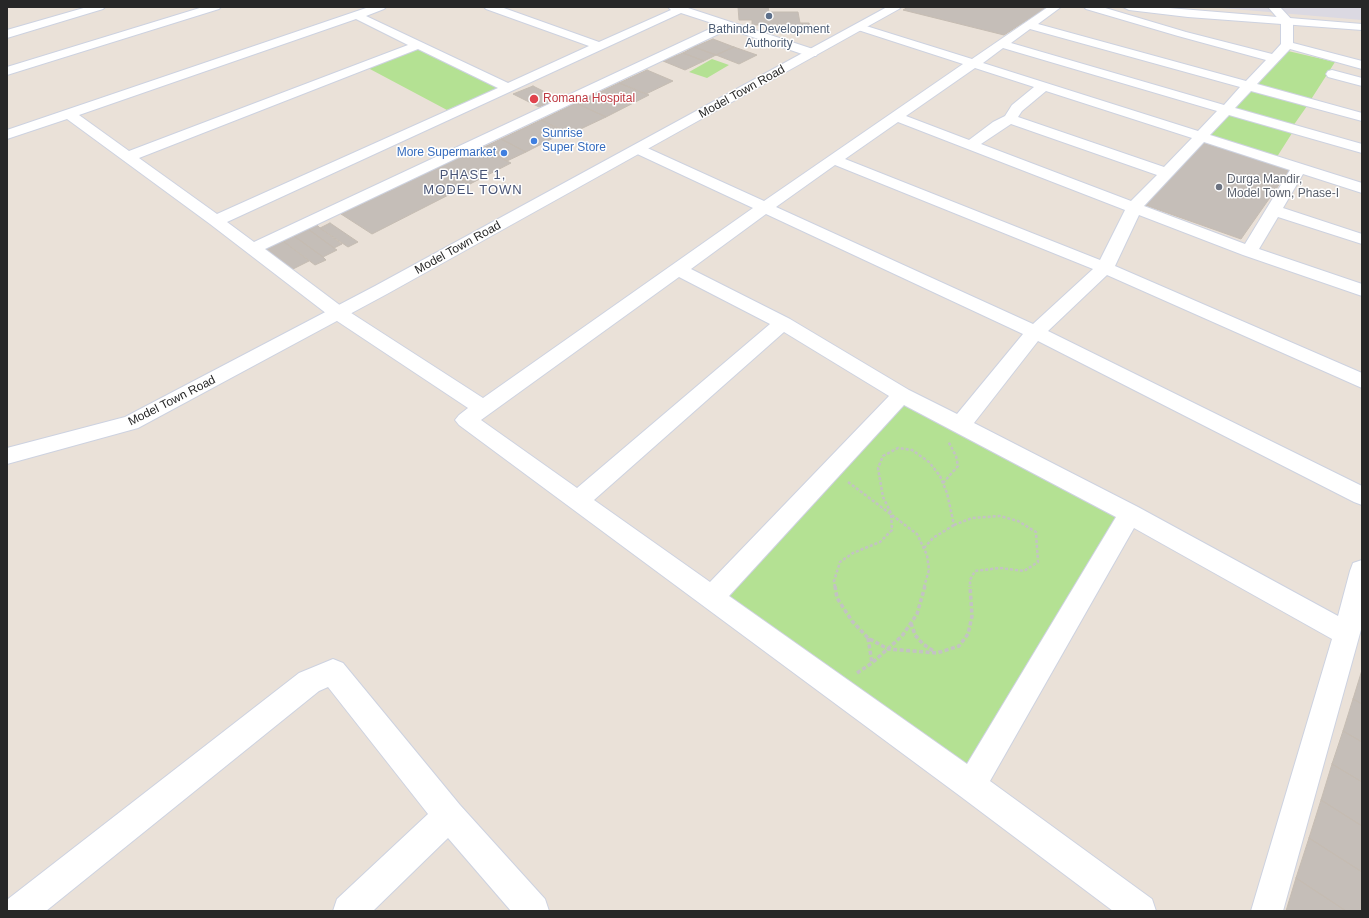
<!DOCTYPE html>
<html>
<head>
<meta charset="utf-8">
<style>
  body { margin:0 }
  #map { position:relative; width:1369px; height:918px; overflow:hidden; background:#eae1d8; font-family:Arial,sans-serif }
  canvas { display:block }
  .frame { position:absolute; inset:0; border:8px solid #272727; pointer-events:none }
</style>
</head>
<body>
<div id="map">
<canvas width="1369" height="918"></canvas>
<div class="frame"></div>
</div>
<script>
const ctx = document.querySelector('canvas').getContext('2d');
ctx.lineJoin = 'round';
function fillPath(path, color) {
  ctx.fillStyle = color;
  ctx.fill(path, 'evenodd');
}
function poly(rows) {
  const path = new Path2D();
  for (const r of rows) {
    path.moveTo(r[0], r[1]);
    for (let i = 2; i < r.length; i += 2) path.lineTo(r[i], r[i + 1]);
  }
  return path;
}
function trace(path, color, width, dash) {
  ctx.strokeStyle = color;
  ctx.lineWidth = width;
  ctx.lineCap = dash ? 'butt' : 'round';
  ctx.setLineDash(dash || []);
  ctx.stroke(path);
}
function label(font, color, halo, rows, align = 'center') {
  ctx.font = font + ' Arial,sans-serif';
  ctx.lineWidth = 3;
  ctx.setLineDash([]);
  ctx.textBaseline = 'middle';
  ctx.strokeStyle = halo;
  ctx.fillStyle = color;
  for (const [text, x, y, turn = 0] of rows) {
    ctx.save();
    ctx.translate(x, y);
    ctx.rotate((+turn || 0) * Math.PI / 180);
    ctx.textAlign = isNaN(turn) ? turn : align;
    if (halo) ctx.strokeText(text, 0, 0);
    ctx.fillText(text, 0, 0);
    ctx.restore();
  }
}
const industrial = poly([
  [1210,7,1362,7,1362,20]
]);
const green = poly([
  [419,49,499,88,447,110,368,68],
  [1288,51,1335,62,1310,101,1254,86],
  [712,59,729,65,707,78,689,72],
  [1251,90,1307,106,1293,126,1233,109],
  [1226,110,1294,130,1275,160,1200,137],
  [902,395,1130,514,971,785,712,597]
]);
const building = poly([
  [738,7,768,7,769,12,798,12,800,23,809,23,810,27,799,27,800,32,778,32,777,25,752,25,752,20,739,20,738,7],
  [908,7,1047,7,1004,35,903,10,908,7],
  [713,39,734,47,716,55,694,47,713,39],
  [694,47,716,55,704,61,683,53,694,47],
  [734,47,757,55,739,64,716,55,734,47],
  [683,53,704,61,685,70,663,61,683,53],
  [647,70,673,81,646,94,619,83,647,70],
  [619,83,649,95,606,117,576,103,619,83],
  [533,86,559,99,539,107,513,94,533,86],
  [576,103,606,117,570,134,541,120,576,103],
  [541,120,565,132,526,152,501,139,541,120],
  [501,139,526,152,507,161,482,148,501,139],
  [1201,142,1290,169,1241,239,1145,205,1201,142],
  [479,147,511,163,470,184,439,167,479,147],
  [439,167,470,184,372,234,341,214,439,167],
  [330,223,358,242,348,247,320,228,330,223],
  [317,225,320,228,342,244,334,248,308,229,317,225],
  [308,229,334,248,337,250,323,257,294,236,308,229],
  [294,236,323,257,326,260,315,265,283,241,294,236],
  [283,241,309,261,289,271,263,250,283,241],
  [1362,670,1362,704,1353,699,1362,670],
  [1353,699,1362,704,1362,742,1343,731,1353,699],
  [1343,731,1362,742,1362,782,1332,764,1343,731],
  [1332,764,1362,782,1362,826,1321,800,1332,764],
  [1321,800,1362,826,1362,872,1309,838,1321,800],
  [1309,838,1362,872,1362,911,1346,911,1296,878,1309,838],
  [1296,878,1346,911,1286,911,1296,878]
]);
const pathFar1 = poly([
  [848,482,917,534,927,555,929,570,924,587],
  [943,483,958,466,956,456,948,441],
  [954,525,972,518,1000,516,1018,521,1036,532,1038,562,1024,571,1000,568,975,571,970,580,970,587],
  [924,548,933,538,954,525],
  [835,587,834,581,840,562,853,553,880,542,892,530,891,513,883,497,878,468,883,456,898,448,912,450,929,462,940,476,947,493,954,525]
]);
const path = poly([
  [835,586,837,598,852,621,868,638,888,649,937,653,959,646,968,634,972,616,970,586],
  [911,623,915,635,923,644,935,652],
  [868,638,872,663],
  [857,673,872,663,902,636,917,614,925,586]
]);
const street = poly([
  [87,7,105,7,103,9,7,38,7,30,87,7],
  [203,7,221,7,219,9,7,75,7,67,203,7],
  [369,7,386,7,384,9,366,16,508,83,589,46,486,9,484,7,501,7,599,42,671,10,668,7,685,7,816,50,818,53,816,56,808,56,729,29,265,249,345,309,483,398,753,208,633,152,631,149,633,146,638,145,643,146,764,201,963,64,855,29,853,27,855,25,863,25,972,59,1048,7,1061,7,1038,24,1246,81,1266,60,1178,36,1086,9,1084,7,1102,7,1186,32,1272,54,1281,44,1281,22,1268,7,1280,7,1293,21,1293,43,1362,61,1362,69,1290,49,1257,84,1362,113,1362,121,1251,91,1235,108,1362,144,1362,153,1229,115,1210,135,1362,183,1362,193,1303,174,1283,208,1362,234,1362,244,1278,217,1259,249,1362,284,1362,296,1243,255,1139,215,1115,266,1362,373,1362,388,1107,275,1048,331,1362,486,1362,505,1354,502,1038,341,974,423,1138,507,1338,616,1350,571,1353,563,1362,560,1362,626,1283,911,1251,911,1332,639,1134,528,990,781,1152,899,1156,911,1113,911,960,796,459,425,455,420,459,415,468,408,331,317,210,224,67,119,7,139,7,130,369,7],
  [681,13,718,25,254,242,227,222,681,13],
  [356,19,408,45,129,151,79,115,356,19],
  [1030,29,1240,87,1224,105,1011,43,1030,29],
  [1003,48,1217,111,1198,131,983,63,1003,48],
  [418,49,498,88,217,214,139,158,418,49],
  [975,68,1034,87,1012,105,1005,116,993,122,969,140,906,116,975,68],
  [1046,91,1192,138,1164,167,1018,117,1022,111,1046,91],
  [898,122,1125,210,1100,260,845,159,898,122],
  [1011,124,1157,175,1131,201,981,144,1011,124],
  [1204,142,1290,170,1245,244,1144,206,1204,142],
  [835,165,1093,269,1033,324,776,207,835,165],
  [766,214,1023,334,957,414,909,390,790,319,691,269,766,214],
  [679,277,770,324,577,488,481,420,679,277],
  [784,332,889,396,710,582,594,500,784,332],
  [904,405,1116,517,967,764,729,596,904,405],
  [1332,70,1362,78,1362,86,1328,77,1326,74,1328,71,1332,70],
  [333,659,343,663,460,805,545,899,549,911,511,911,448,838,373,911,333,911,337,899,428,814,328,687,319,691,46,911,7,911,8,899,299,673,333,659]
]);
const secondary = poly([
  [887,7,901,7,899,9,387,294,138,428,7,464,7,448,125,417,375,286,887,7],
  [1123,7,1157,7,1362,24,1362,30,1188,17,1129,10,1123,7]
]);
const markers = [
  [769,16,4,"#5c6f8a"],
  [534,99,5,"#e0444e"],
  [534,141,4,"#3f7fe0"],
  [504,153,4,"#3f7fe0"],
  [1219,187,4,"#6b7280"]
];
const farServicenames = [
  ["Bathinda Development",769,30],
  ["Authority",769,44]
];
const farStreetnames = [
  ["Model Town Road",742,92,-29],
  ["Model Town Road",458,248,-29],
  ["Model Town Road",172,401,-27]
];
const farHealthnames = [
  ["Romana Hospital",543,99]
];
const farShopnames = [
  ["Sunrise",542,134],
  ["Super Store",542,148],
  ["More Supermarket",496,153,"right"]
];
const farWorshipnames = [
  ["Durga Mandir,",1227,180],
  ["Model Town, Phase-I",1227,194]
];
const farNeighbourhoodnames = [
  ["PHASE 1,",473,175],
  ["MODEL TOWN",473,190]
];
fillPath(industrial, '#dbd9e2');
fillPath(green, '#b4e193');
fillPath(building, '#c5beb8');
trace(building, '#c5bcb2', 1);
trace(street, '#cdd2e0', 2);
trace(secondary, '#cdd2e0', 2);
trace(pathFar1, '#c3c3c3', 2.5, [3, 2]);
trace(path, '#c3c3c3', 3.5, [4, 2.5]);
fillPath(street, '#fff');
fillPath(secondary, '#fff');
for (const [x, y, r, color] of markers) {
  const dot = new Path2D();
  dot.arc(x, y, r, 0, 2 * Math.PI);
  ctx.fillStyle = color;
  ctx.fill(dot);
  trace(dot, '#fff', 1.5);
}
label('12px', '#4e5e75', '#fff', farServicenames);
label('12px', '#272727', '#fff', farStreetnames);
label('12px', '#be3a42', '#fff', farHealthnames, 'left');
label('12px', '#366cbe', '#fff', farShopnames, 'left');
label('12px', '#5b616d', '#fff', farWorshipnames, 'left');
ctx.letterSpacing = '1px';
label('13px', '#485476', '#fff', farNeighbourhoodnames);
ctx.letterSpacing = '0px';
</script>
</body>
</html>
